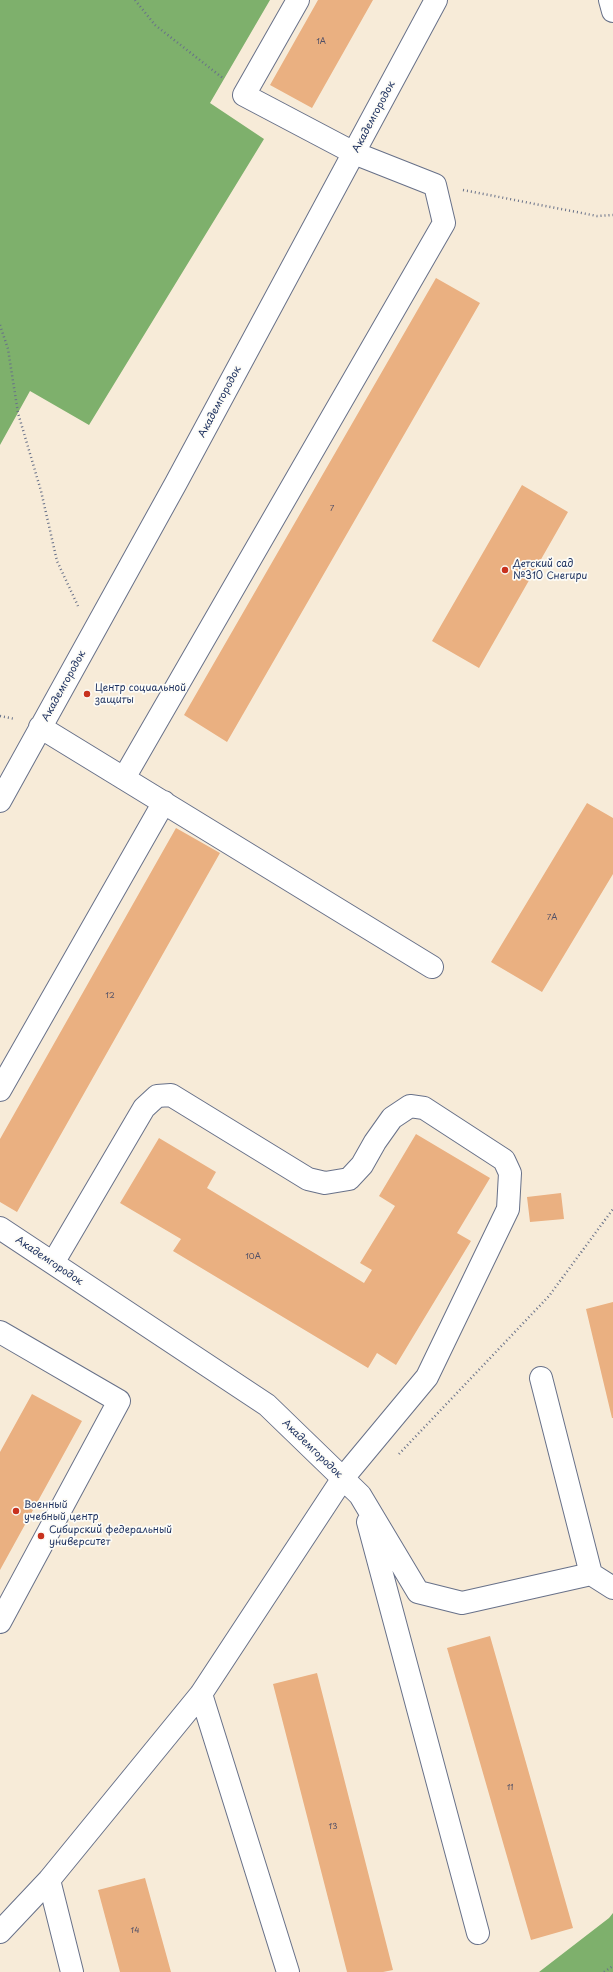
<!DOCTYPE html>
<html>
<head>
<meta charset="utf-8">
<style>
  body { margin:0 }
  canvas { display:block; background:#f7ebd8 }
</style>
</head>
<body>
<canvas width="613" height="1972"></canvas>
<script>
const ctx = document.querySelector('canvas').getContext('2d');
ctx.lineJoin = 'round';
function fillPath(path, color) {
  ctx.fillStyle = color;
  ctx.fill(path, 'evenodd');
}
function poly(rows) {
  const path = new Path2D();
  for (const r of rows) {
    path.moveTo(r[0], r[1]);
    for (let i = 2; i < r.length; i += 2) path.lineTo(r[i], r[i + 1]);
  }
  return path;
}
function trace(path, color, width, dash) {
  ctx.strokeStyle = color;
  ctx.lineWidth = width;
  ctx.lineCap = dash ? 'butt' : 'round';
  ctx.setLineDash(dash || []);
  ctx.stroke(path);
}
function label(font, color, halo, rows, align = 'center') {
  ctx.font = font + ' "Playpen Sans",sans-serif';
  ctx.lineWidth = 3.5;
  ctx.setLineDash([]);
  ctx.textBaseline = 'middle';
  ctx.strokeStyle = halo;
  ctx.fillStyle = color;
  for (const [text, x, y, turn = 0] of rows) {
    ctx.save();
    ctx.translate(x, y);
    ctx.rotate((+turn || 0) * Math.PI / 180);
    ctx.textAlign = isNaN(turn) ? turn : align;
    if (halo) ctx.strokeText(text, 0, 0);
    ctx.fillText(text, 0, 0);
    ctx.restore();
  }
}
const forest = poly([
  [0,0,270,0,210,103,264,139,89,425,30,391,0,445],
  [613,1913,613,1972,539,1972,609,1918]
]);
const building = poly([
  [318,0,373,0,312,108,270,85],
  [436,278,480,303,227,742,184,715],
  [522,485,568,512,479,668,432,641],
  [587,803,613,818,613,874,542,992,491,962],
  [176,828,220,853,17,1212,0,1202,0,1139],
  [416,1134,490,1178,457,1233,471,1241,396,1365,377,1353,368,1368,173,1251,181,1239,120,1203,159,1138,216,1172,207,1188,364,1283,372,1270,360,1263,395,1206,379,1196],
  [561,1193,564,1219,530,1222,527,1197],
  [613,1302,613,1418,612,1418,586,1309],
  [32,1394,82,1421,0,1570,0,1452],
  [490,1636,573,1928,531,1940,447,1648],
  [317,1673,393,1970,383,1972,347,1972,273,1684],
  [145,1878,171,1972,120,1972,98,1890]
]);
const path = poly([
  [135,0,155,25,224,79],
  [463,190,597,216,613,215],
  [0,325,8,349,18,413,41,491,57,561,78,606],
  [0,716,15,719],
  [399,1454,549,1296,613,1209],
  [604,1972,613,1966]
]);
const minor = poly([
  [610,0,613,11],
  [40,727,432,967],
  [124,778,444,223,435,185,354,153,244,95,298,0],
  [0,801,176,483,436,0],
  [0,1090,164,802],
  [0,1228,267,1405,360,1495,418,1592,462,1603,591,1574,613,1588],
  [0,1332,119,1401,0,1622],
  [541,1378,591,1574],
  [368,1522,478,1933],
  [201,1694,288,1972],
  [49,1880,72,1972],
  [0,1932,49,1880,201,1694,343,1478,427,1377,508,1209,510,1173,504,1160,424,1108,410,1106,392,1118,375,1142,362,1165,349,1179,325,1183,308,1179,171,1095,157,1096,144,1108,53,1263]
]);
const markers = [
  [505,570,4,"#c8321e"],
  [87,694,4,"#c8321e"],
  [16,1511,4,"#c8321e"],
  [41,1536,4,"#c8321e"]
];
const numberNames = [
  ["1А",321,42],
  ["7",332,509],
  ["7А",552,918],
  ["12",110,996],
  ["10А",253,1257],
  ["11",510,1788],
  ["13",333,1827],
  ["14",135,1931]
];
const streetNames = [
  ["Академгородок",374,117,-62],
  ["Академгородок",220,402,-62],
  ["Академгородок",64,686,-61],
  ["Академгородок",49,1261,34],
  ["Академгородок",312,1449,44]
];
const poiNames = [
  ["Детский сад",513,564],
  ["№310 Снегири",513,576],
  ["Центр социальной",95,688],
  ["защиты",95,700],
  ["Военный",24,1505],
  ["учебный центр",24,1517],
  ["Сибирский федеральный",49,1530],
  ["университет",49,1542]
];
fillPath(forest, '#7eb06c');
fillPath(building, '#eab081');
trace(minor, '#687189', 24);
trace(path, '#687189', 2.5, [1, 3]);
trace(minor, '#fff', 22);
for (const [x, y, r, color] of markers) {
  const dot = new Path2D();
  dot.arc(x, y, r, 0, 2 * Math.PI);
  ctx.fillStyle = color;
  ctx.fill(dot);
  trace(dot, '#fdfcf7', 1.5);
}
label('8px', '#4f4f67', null, numberNames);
label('10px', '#1b2f5e', '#fdfcf7', streetNames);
label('10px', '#1b2f5e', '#fdfcf7', poiNames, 'left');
</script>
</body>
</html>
